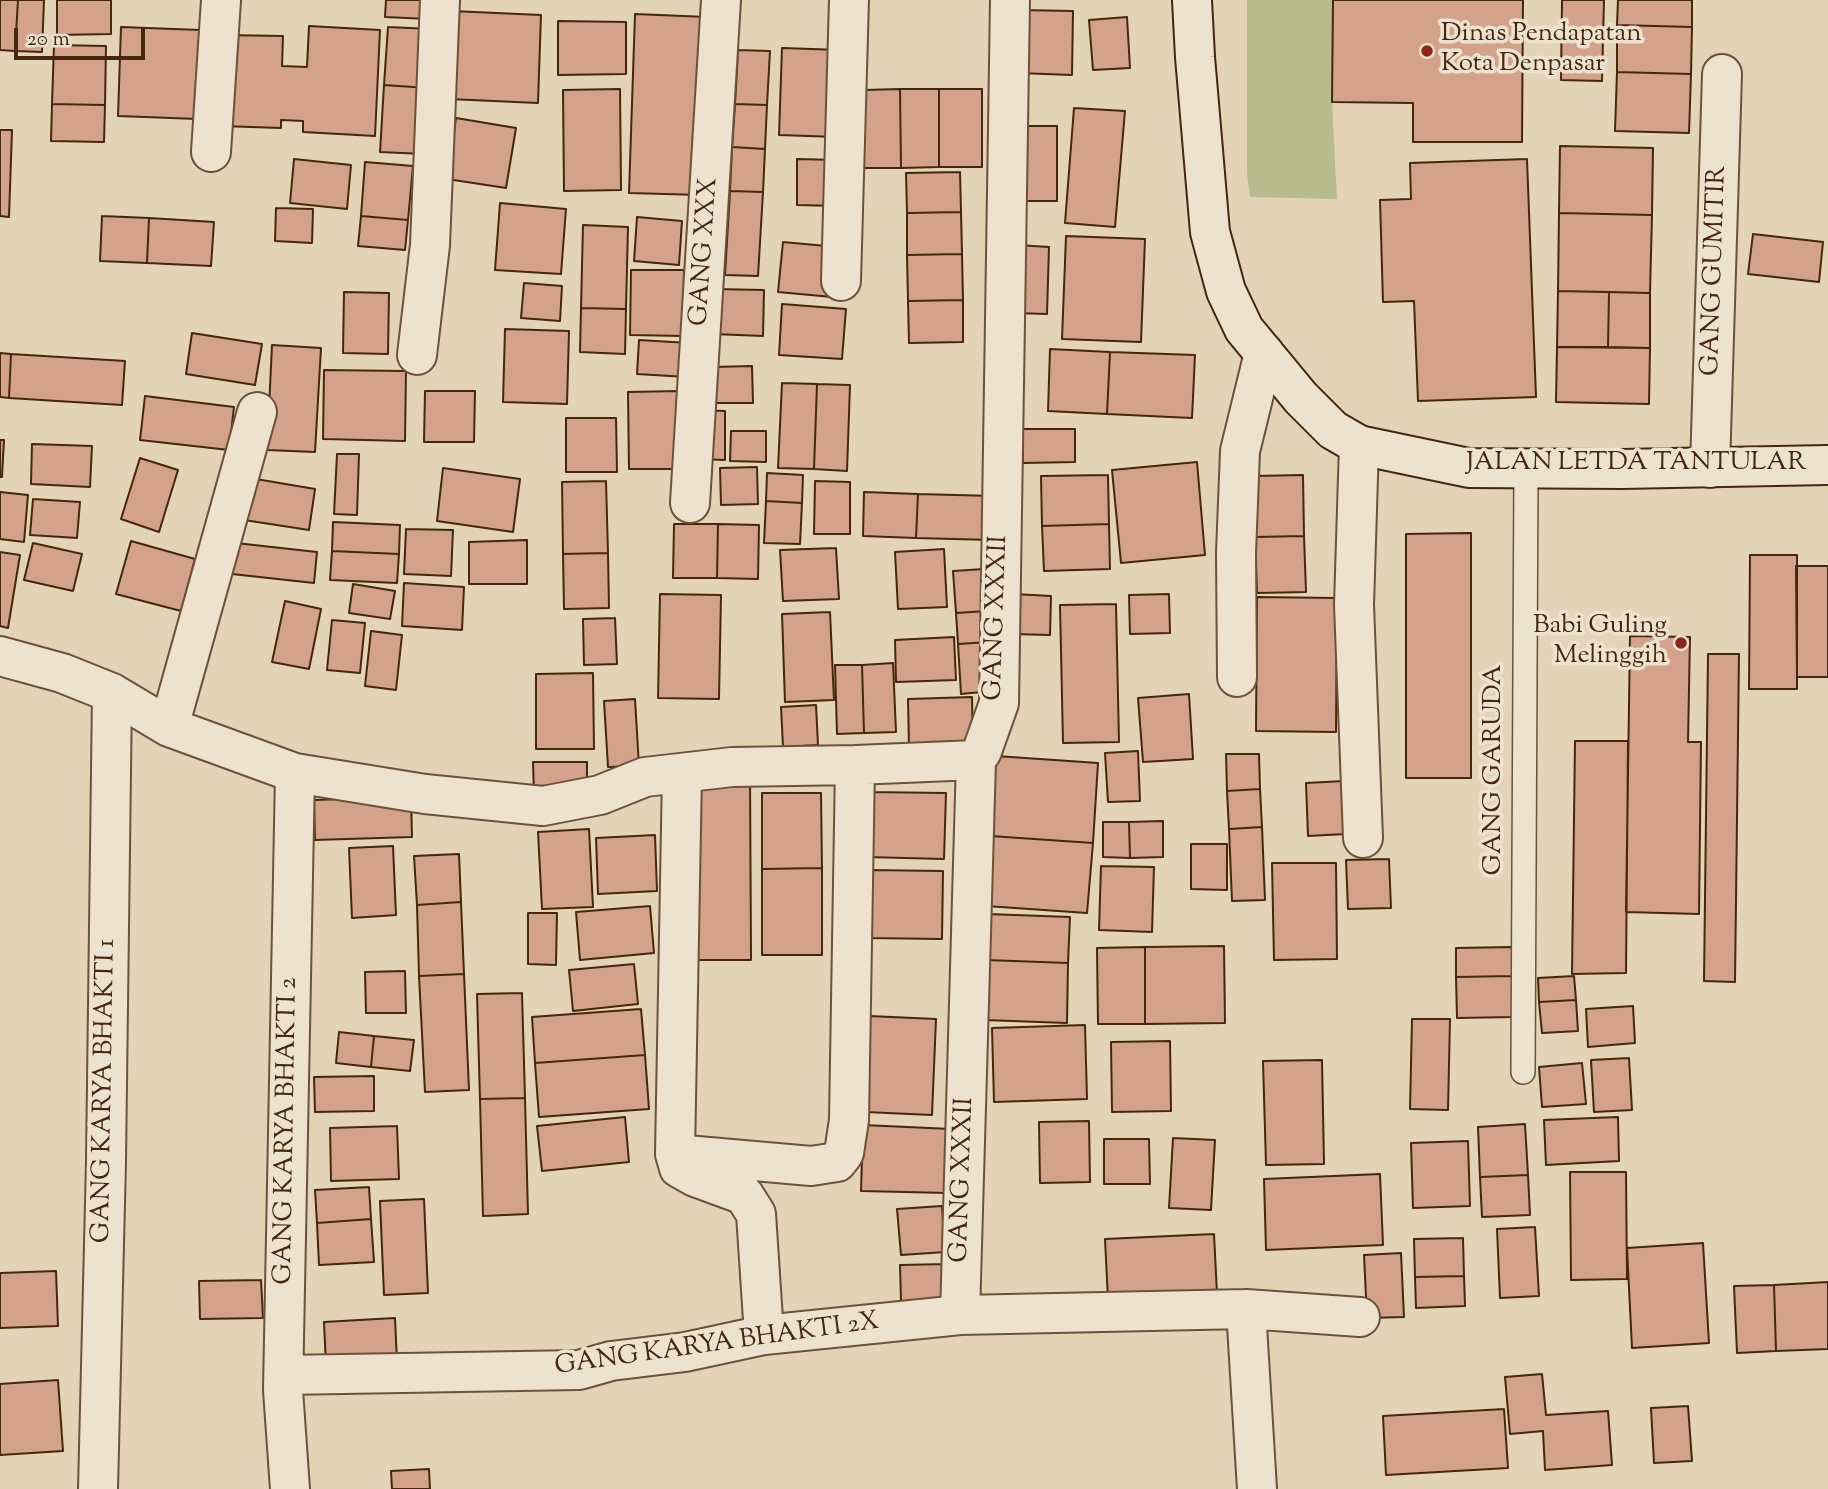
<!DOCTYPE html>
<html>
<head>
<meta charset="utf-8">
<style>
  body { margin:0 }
  #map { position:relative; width:1828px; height:1489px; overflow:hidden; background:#e3d3b7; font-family:"Sorts Mill Goudy",serif }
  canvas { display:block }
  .scale { position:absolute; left:14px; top:28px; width:131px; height:32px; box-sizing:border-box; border:4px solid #44270c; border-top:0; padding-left:9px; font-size:21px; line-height:24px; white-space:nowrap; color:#44270c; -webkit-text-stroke:5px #ede2d0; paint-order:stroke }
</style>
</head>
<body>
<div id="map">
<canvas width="1828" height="1489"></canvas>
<div class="scale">20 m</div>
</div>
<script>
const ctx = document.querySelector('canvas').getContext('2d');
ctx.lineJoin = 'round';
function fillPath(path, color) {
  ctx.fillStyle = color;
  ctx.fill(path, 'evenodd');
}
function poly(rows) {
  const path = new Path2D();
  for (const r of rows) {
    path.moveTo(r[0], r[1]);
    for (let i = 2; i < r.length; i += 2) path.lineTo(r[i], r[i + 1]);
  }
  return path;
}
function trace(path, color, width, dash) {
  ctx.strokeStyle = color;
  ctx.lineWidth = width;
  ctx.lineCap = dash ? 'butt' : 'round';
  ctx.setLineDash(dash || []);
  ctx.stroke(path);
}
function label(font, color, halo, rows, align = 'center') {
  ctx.font = font + ' "Sorts Mill Goudy",serif';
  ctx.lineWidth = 7;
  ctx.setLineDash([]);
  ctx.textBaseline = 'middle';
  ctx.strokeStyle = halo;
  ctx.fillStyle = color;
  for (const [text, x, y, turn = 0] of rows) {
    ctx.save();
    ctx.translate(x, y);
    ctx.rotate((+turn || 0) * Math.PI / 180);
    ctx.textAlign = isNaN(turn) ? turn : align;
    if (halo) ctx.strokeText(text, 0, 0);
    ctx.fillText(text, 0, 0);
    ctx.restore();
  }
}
const green = poly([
  [1247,0,1333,0,1332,102,1337,199,1250,197,1247,173]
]);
const building = poly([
  [0,0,18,0,15,51,0,50,0,0],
  [18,0,44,0,42,52,15,51,18,0],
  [57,0,111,0,111,34,57,35,57,0],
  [386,0,429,0,429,19,385,17,386,0],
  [1333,0,1523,0,1522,142,1413,142,1413,103,1332,102,1333,0],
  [1562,0,1604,0,1602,81,1561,80,1562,0],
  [1618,0,1692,0,1692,27,1617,25,1618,0],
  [1020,10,1073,11,1072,75,1018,73,1020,10],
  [452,11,541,15,538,103,449,99,452,11],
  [635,14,707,17,701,195,629,193,635,14],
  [1127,17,1130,68,1093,70,1089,20,1127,17],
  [558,21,626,22,626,74,558,75,558,21],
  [1617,25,1692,27,1691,74,1617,72,1617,25],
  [309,26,380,30,375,136,303,132,303,121,281,120,281,128,221,126,223,35,283,36,282,66,307,67,309,26],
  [121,27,200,30,197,119,118,116,121,27],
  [388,27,431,29,428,88,384,85,388,27],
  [54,45,106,46,105,105,52,104,54,45],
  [782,48,841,50,838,137,779,135,782,48],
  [738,50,770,51,767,105,735,104,738,50],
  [1617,72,1691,74,1689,133,1615,131,1617,72],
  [384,85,428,88,424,154,380,152,384,85],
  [620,89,621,190,564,191,563,90,620,89],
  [900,89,939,89,939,167,901,168,900,89],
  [900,89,901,168,864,168,864,90,900,89],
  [939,89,982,89,982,167,939,167,939,89],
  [52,104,105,105,104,142,51,141,52,104],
  [735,104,767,105,765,149,732,147,735,104],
  [1074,108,1125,111,1115,227,1065,223,1074,108],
  [456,118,516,128,506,188,447,179,456,118],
  [1020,126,1057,126,1057,201,1020,201,1020,126],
  [0,130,12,130,9,217,0,216,0,130],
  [1560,146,1653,148,1652,215,1559,213,1560,146],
  [732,147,765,149,763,192,730,191,732,147],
  [294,159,351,165,347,209,290,203,294,159],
  [797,159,836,160,836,206,797,205,797,159],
  [1527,159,1536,397,1418,401,1414,301,1383,302,1380,200,1411,199,1410,163,1527,159],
  [365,162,413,166,408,220,361,216,365,162],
  [960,172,961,212,907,213,906,173,960,172],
  [730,191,763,192,758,276,725,275,730,191],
  [500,203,566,209,561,274,495,270,500,203],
  [276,208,313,209,312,243,275,241,276,208],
  [961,212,962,254,907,255,907,213,961,212],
  [1559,213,1652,215,1650,293,1558,291,1559,213],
  [102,216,149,218,147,263,100,261,102,216],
  [361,216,408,220,405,250,358,246,361,216],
  [637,217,682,221,679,265,634,261,637,217],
  [149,218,214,222,211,266,147,263,149,218],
  [583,225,628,227,626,309,581,308,583,225],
  [1753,234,1823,242,1819,282,1748,274,1753,234],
  [1066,236,1145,239,1141,342,1062,339,1066,236],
  [783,242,837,247,832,297,778,292,783,242],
  [1017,245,1049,247,1047,314,1014,313,1017,245],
  [962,254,963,300,908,301,907,255,962,254],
  [631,270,684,270,683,336,630,335,631,270],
  [524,283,562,286,560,321,521,318,524,283],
  [714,289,764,290,763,336,713,334,714,289],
  [1558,291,1609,292,1608,347,1557,347,1558,291],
  [344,292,389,293,388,354,343,353,344,292],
  [1609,292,1650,293,1650,348,1608,347,1609,292],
  [963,300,963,342,909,343,908,301,963,300],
  [782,304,846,309,842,359,779,355,782,304],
  [581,308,626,309,625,354,580,352,581,308],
  [505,329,569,331,567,404,503,402,505,329],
  [192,333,262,344,255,385,186,374,192,333],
  [639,340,689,343,687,377,637,374,639,340],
  [272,345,321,348,315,452,267,450,272,345],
  [1557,347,1650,348,1649,404,1556,402,1557,347],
  [1050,349,1110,352,1107,414,1048,411,1050,349],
  [1110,352,1195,355,1192,418,1107,414,1110,352],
  [0,353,11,354,9,398,0,397,0,353],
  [11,354,125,361,122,405,9,398,11,354],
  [752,366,753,403,714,403,713,367,752,366],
  [324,370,406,371,405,441,323,439,324,370],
  [782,383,817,384,814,469,778,468,782,383],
  [817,384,850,385,847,471,814,469,817,384],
  [425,391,475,391,474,442,424,442,425,391],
  [681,391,681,469,629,469,628,392,681,391],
  [145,396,234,407,229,450,140,440,145,396],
  [700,410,725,411,725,460,699,459,700,410],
  [566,418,616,418,617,472,566,472,566,418],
  [1023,429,1075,429,1075,462,1023,463,1023,429],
  [731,431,766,431,766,462,730,461,731,431],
  [0,440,4,440,2,477,0,477,0,440],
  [32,444,92,446,90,487,31,484,32,444],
  [337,454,359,454,357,515,334,514,337,454],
  [140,458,178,470,159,532,121,519,140,458],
  [1197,462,1205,555,1121,563,1112,470,1197,462],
  [757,467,758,504,721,505,720,468,757,467],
  [443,468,520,479,513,532,437,521,443,468],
  [767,473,803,475,802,503,766,501,767,473],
  [1108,475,1109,524,1042,526,1041,476,1108,475],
  [1303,475,1304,536,1255,537,1254,476,1303,475],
  [250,478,315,489,309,530,244,520,250,478],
  [606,481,608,553,563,554,562,482,606,481],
  [815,481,850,482,850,534,814,534,815,481],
  [0,492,28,495,24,542,0,539,0,492],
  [864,492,918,494,916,538,863,536,864,492],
  [918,494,993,496,992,540,916,538,918,494],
  [33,499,80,502,77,538,30,535,33,499],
  [766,501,802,503,800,544,764,543,766,501],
  [333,522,400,525,399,554,332,551,333,522],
  [674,524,718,524,717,578,673,578,674,524],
  [718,524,759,525,758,579,717,578,718,524],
  [1109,524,1110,569,1044,571,1042,526,1109,524],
  [406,529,453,530,451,576,404,574,406,529],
  [1471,533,1471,778,1406,778,1406,534,1471,533],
  [1304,536,1306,592,1257,593,1255,537,1304,536],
  [527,540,527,584,469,584,469,542,527,540],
  [131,541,195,559,181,611,116,594,131,541],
  [33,543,82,554,73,591,24,580,33,543],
  [236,543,317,552,314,583,232,574,236,543],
  [836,548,839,599,783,601,780,550,836,548],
  [944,549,947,607,898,609,895,552,944,549],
  [332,551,399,554,397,583,330,580,332,551],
  [0,552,20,555,8,628,0,626,0,552],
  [608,553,609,608,564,609,563,554,608,553],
  [1750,555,1797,555,1797,689,1749,689,1750,555],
  [1796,566,1828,566,1828,677,1797,677,1796,566],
  [984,569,987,611,956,613,953,571,984,569],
  [404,583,464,587,462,630,402,626,404,583],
  [353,584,395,591,390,619,349,613,353,584],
  [660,594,721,595,719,699,658,698,660,594],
  [1014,594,1051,596,1050,635,1012,634,1014,594],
  [1169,594,1170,633,1130,634,1129,595,1169,594],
  [1257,597,1337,598,1336,732,1256,731,1257,597],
  [285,601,321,609,309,669,272,662,285,601],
  [1116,604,1119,742,1063,743,1060,605,1116,604],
  [987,611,989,642,958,644,956,613,987,611],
  [830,612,834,700,785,702,782,614,830,612],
  [615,618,617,664,584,665,583,619,615,618],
  [332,620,365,623,360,673,327,670,332,620],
  [371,631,402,635,396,690,365,686,371,631],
  [1630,636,1690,637,1688,742,1701,742,1699,914,1626,912,1630,636],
  [954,637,956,680,896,682,895,640,954,637],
  [989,642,992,691,961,694,958,644,989,642],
  [1708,654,1739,654,1735,982,1704,981,1708,654],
  [893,663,896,732,864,733,862,665,893,663],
  [835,665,862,665,864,733,837,734,835,665],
  [593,673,594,749,536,749,536,674,593,673],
  [1189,694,1193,759,1143,762,1138,698,1189,694],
  [972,697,973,745,909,747,908,699,972,697],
  [635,699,639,766,608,767,604,701,635,699],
  [816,705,818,745,783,747,781,707,816,705],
  [1575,741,1628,741,1626,973,1572,974,1575,741],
  [1138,751,1140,801,1108,802,1105,753,1138,751],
  [1226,754,1259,754,1260,789,1227,791,1226,754],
  [996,756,1098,763,1093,843,990,836,996,756],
  [533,762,587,762,587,795,534,796,533,762],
  [750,774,751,960,691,960,690,775,750,774],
  [1344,781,1346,834,1308,836,1306,783,1344,781],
  [1260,789,1262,827,1229,829,1227,791,1260,789],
  [868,792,946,793,944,859,866,857,868,792],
  [762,793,821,793,822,868,762,869,762,793],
  [411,797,412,837,315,840,314,800,411,797],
  [1163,821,1163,857,1130,858,1129,822,1163,821],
  [1103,822,1129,822,1130,858,1103,857,1103,822],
  [1262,827,1265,900,1232,901,1229,829,1262,827],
  [589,829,593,907,542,909,538,832,589,829],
  [655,835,657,891,598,894,596,838,655,835],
  [990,836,1093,843,1087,913,986,906,990,836],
  [1191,844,1227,844,1227,890,1191,889,1191,844],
  [393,846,396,915,352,918,349,848,393,846],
  [459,854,461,902,417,905,414,856,459,854],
  [1389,859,1391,908,1348,909,1346,860,1389,859],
  [1272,863,1336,863,1337,959,1274,960,1272,863],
  [1101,866,1154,867,1152,932,1099,930,1101,866],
  [822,868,822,955,762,955,762,869,822,868],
  [868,870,943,871,942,939,867,938,868,870],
  [461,902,464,974,419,976,417,905,461,902],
  [650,906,654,953,580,960,576,912,650,906],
  [528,913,557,913,556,965,528,964,528,913],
  [988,914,1070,917,1068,963,986,960,988,914],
  [1224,946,1225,1023,1145,1024,1145,947,1224,946],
  [1145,947,1145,1024,1098,1024,1097,948,1145,947],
  [1512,947,1512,976,1456,977,1456,948,1512,947],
  [986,960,1068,963,1067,1023,984,1020,986,960],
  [634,964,638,1004,573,1011,569,970,634,964],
  [405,971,406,1013,366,1013,365,972,405,971],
  [464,974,469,1090,425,1092,419,976,464,974],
  [1512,976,1513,1017,1457,1018,1456,977,1512,976],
  [1574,976,1576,1000,1539,1002,1538,978,1574,976],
  [522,993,525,1098,480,1099,477,994,522,993],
  [1576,1000,1578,1031,1542,1033,1539,1002,1576,1000],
  [1633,1006,1635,1043,1588,1047,1586,1009,1633,1006],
  [641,1009,645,1055,535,1063,532,1017,641,1009],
  [869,1016,936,1019,932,1115,865,1112,869,1016],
  [1412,1019,1450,1019,1448,1110,1410,1109,1412,1019],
  [1085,1025,1087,1099,994,1102,992,1028,1085,1025],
  [339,1032,374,1036,371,1067,336,1063,339,1032],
  [374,1036,414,1040,410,1071,371,1067,374,1036],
  [1170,1041,1171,1111,1112,1112,1111,1042,1170,1041],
  [645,1055,649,1109,539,1117,535,1063,645,1055],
  [1629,1058,1632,1110,1594,1112,1591,1060,1629,1058],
  [1322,1060,1324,1164,1266,1165,1263,1061,1322,1060],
  [1582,1063,1586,1104,1542,1107,1539,1067,1582,1063],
  [374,1076,374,1111,315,1112,314,1077,374,1076],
  [525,1098,528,1214,483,1216,480,1099,525,1098],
  [625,1117,629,1162,542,1171,537,1126,625,1117],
  [1618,1117,1619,1161,1546,1165,1544,1120,1618,1117],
  [1089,1121,1090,1182,1040,1183,1039,1122,1089,1121],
  [1525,1124,1528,1175,1480,1177,1478,1127,1525,1124],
  [863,1125,951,1129,949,1193,861,1191,863,1125],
  [397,1126,399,1179,331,1181,330,1128,397,1126],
  [1173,1138,1215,1140,1211,1210,1169,1208,1173,1138],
  [1104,1139,1149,1139,1150,1184,1104,1184,1104,1139],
  [1468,1141,1470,1206,1413,1208,1411,1143,1468,1141],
  [1570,1172,1626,1172,1627,1279,1571,1280,1570,1172],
  [1380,1174,1383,1245,1266,1250,1264,1179,1380,1174],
  [1528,1175,1530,1215,1482,1217,1480,1177,1528,1175],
  [369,1187,371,1219,317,1223,315,1190,369,1187],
  [424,1199,428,1293,384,1295,380,1201,424,1199],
  [942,1206,945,1252,901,1255,897,1209,942,1206],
  [371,1219,374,1262,319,1265,317,1223,371,1219],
  [1535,1227,1539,1296,1500,1298,1497,1229,1535,1227],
  [1214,1234,1217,1294,1108,1300,1105,1239,1214,1234],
  [1463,1238,1464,1276,1415,1277,1414,1239,1463,1238],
  [1703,1243,1709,1343,1632,1348,1627,1248,1703,1243],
  [1401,1253,1404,1317,1367,1318,1364,1255,1401,1253],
  [947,1264,948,1301,901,1302,900,1265,947,1264],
  [56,1271,58,1326,0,1328,0,1273,56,1271],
  [1464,1276,1465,1306,1416,1308,1415,1277,1464,1276],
  [261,1280,263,1318,200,1319,199,1281,261,1280],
  [1828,1282,1828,1349,1776,1351,1774,1285,1828,1282],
  [1774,1285,1776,1351,1737,1353,1734,1286,1774,1285],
  [395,1318,397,1362,326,1367,324,1322,395,1318],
  [1542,1374,1546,1415,1608,1411,1612,1465,1545,1470,1543,1431,1510,1434,1505,1377,1542,1374],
  [58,1380,63,1451,0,1455,0,1384,58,1380],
  [1688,1406,1692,1461,1654,1463,1651,1408,1688,1406],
  [1504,1409,1508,1468,1386,1475,1383,1416,1504,1409],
  [429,1469,430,1489,392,1489,391,1471,429,1469]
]);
const lane = poly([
  [1523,1072,1526,469]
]);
const street = poly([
  [211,152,221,0],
  [841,281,849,0],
  [417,355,430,245,440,0],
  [1359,445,1354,605,1363,838],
  [1710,468,1722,74],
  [690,503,721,0],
  [0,656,62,673,112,693,169,727,295,773,425,794,543,806,600,795,645,777,732,767,855,765,976,760],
  [1237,677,1236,553,1240,451,1264,353],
  [169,727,257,412],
  [682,773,675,1154,679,1168,695,1177,744,1195,756,1214,764,1335],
  [675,1154,811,1166,837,1162,844,1153,849,1120,855,765],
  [1246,1309,1257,1489],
  [960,1315,976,760,982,751,999,703,1010,0],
  [284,1375,579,1370,611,1361,685,1352,764,1335,960,1315,1246,1309,1360,1317],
  [98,1489,106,1162,112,693],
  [290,1489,283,1390,295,773]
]);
const secondary = poly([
  [1192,0,1195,57,1210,232,1226,291,1244,329,1301,398,1333,430,1359,445,1469,468,1621,469,1828,465]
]);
const markers = [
  [1427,51,7,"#8f2418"],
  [1681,643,7,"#8f2418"]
];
const poiNames = [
  ["Dinas Pendapatan",1441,36],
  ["Kota Denpasar",1441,66],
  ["Babi Guling",1667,628,"right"],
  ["Melinggih",1667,658,"right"]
];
const streetNames = [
  ["GANG XXX",706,252,-86],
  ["GANG GUMITIR",1716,271,-88],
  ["JALAN LETDA TANTULAR",1636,465],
  ["GANG XXXII",998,618,-88],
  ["GANG GARUDA",1496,770,-90],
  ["GANG KARYA BHAKTI 1",106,1091,-89],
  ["GANG KARYA BHAKTI 2",288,1131,-89],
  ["GANG XXXII",964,1180,-88],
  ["GANG KARYA BHAKTI 2X",717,1346,-8]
];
fillPath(green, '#b8bb8c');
fillPath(building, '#d4a28a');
trace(building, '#44270c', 2);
trace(lane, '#6c5237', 26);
trace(street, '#6c5237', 42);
trace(secondary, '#44270c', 42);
trace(lane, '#ede2d0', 23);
trace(street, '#ede2d0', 38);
trace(secondary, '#ede2d0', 38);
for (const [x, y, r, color] of markers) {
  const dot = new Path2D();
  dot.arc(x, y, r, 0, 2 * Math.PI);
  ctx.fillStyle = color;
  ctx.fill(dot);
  trace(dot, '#ede2d0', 2.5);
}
label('26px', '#44270c', '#ede2d0', poiNames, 'left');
label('26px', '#44270c', '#ede2d0', streetNames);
</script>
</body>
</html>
